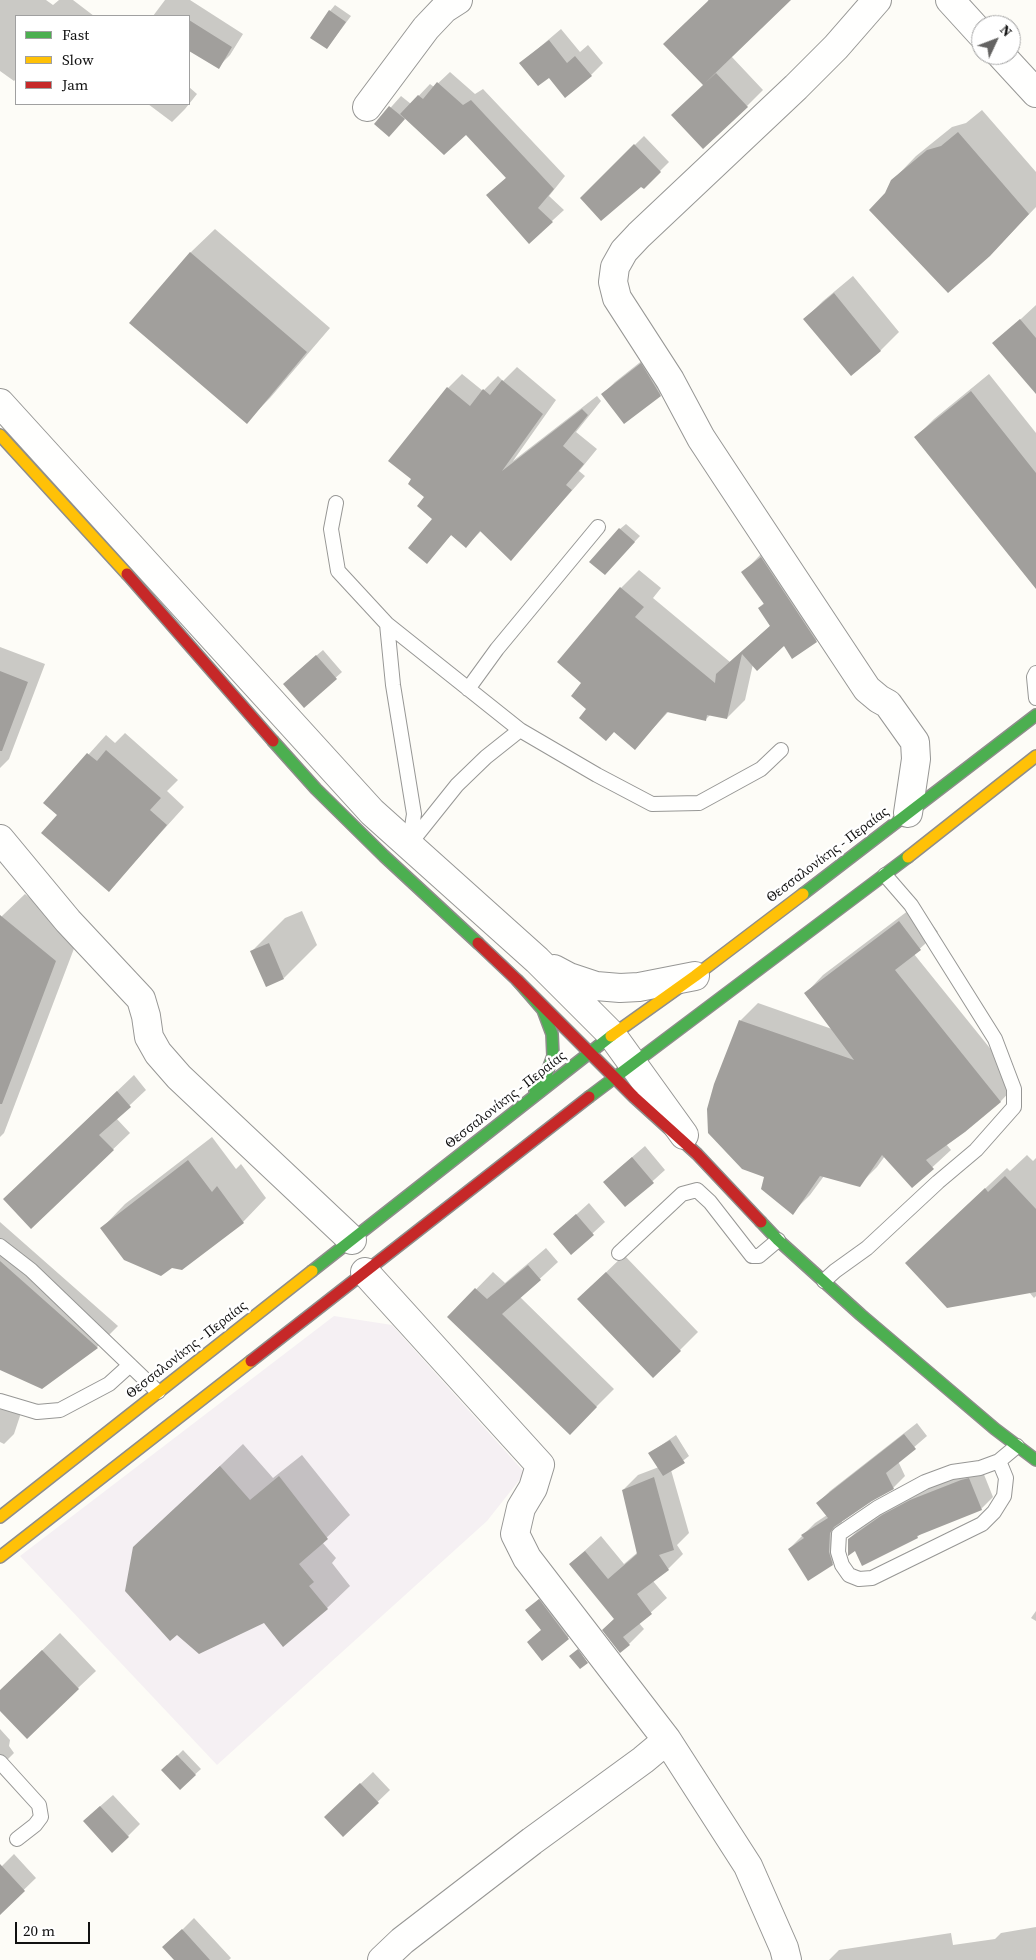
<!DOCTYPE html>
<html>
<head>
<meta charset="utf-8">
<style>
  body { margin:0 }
  #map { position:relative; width:1036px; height:1960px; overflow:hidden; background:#fdfcf7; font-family:"Source Serif 4",serif }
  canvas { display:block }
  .legend { position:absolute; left:15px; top:15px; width:175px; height:90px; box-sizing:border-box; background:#fff; border:1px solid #a0a0a0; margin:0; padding:6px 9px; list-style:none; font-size:15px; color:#111 }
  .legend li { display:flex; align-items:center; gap:10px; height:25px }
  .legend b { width:25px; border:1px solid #a0a0a0 }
  .north { position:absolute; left:971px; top:15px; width:50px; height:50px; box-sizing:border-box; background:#fff; border:1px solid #a0a0a0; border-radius:50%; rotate:47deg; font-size:14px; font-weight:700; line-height:20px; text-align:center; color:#111 }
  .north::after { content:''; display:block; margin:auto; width:18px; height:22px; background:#646362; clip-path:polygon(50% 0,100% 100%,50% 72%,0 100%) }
  .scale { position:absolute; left:15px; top:1922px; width:75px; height:22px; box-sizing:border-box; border:2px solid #111; border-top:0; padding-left:6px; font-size:15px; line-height:18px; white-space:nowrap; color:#111; -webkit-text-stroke:4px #fff; paint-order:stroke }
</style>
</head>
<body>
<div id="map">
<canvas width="1036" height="1960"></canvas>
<ul class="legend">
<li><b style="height:6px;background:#4caf50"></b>Fast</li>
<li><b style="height:6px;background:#ffc107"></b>Slow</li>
<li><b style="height:6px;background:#c62828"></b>Jam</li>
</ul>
<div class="north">N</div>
<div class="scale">20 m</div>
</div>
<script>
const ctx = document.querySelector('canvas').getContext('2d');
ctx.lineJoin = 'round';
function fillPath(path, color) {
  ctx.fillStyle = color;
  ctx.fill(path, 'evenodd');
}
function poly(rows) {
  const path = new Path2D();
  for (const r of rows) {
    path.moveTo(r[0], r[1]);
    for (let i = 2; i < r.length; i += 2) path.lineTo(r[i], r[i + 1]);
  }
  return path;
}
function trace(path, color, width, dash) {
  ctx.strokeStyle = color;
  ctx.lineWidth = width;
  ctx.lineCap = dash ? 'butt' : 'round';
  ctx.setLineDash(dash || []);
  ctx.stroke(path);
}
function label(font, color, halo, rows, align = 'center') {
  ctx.font = font + ' "Source Serif 4",serif';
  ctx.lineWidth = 5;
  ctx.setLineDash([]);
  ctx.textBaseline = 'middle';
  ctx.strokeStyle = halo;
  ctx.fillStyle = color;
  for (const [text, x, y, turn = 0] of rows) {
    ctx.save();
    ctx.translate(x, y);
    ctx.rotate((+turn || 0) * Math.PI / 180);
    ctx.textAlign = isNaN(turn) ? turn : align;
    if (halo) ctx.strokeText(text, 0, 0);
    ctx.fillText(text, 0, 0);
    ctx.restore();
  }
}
const industrial = poly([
  [334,1316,392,1325,525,1473,487,1521,217,1765,20,1556]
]);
const shadow = poly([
  [0,0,46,0,53,5,59,0,73,0,94,16,16,16,16,79,14,81,0,71],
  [165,0,190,0,243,34,230,55,218,67,189,48,189,16,153,16],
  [708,0,788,0,731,56,763,90,747,106,704,84],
  [335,5,351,16,327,48,330,11],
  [561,29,580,52,588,45,603,63,591,75,549,76,521,63],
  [450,72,475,94,483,89,565,176,549,196,564,210,529,242,487,195,507,177,466,133,405,118,399,125,376,124,401,96,411,104,430,84,434,87],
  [189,87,197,94,185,109,172,122,148,104,189,104],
  [982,110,1036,172,1036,207,989,256,886,194,892,181,916,156,952,127,966,123],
  [644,136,669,162,644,187,642,185,581,198],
  [215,229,330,328,270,398,246,422,131,323,191,252],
  [853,276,899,332,881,350,851,374,805,319,823,301],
  [1036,305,1036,393,994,344],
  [653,352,672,383,660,395,603,394,615,382],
  [517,367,556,400,513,461,597,396,601,401,576,432,597,449,579,471,585,476,511,559,481,531,466,546,452,534,426,562,434,519,426,497,448,388,462,374,483,391,498,376,503,381],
  [989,374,1036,433,1036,587,916,437,934,419],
  [626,524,640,536,610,568,620,529],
  [780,540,834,623,816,641,784,644,753,664,745,700,727,718,711,714,706,719,669,711,635,748,588,709,583,683,621,588,639,570,661,588,653,598,730,662,771,625,759,608,765,602,743,573,761,554],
  [0,647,45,664,9,759,0,768],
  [323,650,342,672,304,706,290,678],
  [125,733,178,780,167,791,184,807,109,890,59,815,45,803,106,735,115,743],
  [25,894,78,938,4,1133,0,1137,0,922,2,916],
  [917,904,938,932,914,954,1018,1083,1001,1101,946,1144,951,1150,912,1186,885,1156,877,1167,859,1185,824,1176,810,1195,792,1213,766,1176,740,1021,758,1003,832,1029,806,993,823,975],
  [302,911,317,945,284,978,252,951,285,918],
  [134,1075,146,1090,116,1118,130,1133,31,1228,21,1183],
  [212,1137,236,1169,241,1164,266,1198,243,1222,171,1267,102,1228,125,1204],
  [645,1146,665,1170,625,1206,617,1170],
  [1027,1155,1033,1161,1036,1158,1036,1296,1034,1298,1029,1292,906,1263,1007,1168,1010,1171],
  [589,1203,605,1222,571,1253,567,1223],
  [0,1222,118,1326,97,1347,42,1387,0,1369],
  [546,1248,558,1262,520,1297,614,1389,587,1416,449,1317,493,1272,505,1283],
  [624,1255,698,1332,653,1377,597,1281],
  [0,1401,23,1407,14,1434,4,1444,0,1442],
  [917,1423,927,1436,898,1461,905,1476,893,1488,871,1500,842,1520,841,1539,844,1552,832,1564,789,1549,815,1523,827,1515,818,1503,830,1491],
  [676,1435,689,1456,671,1470,689,1533,677,1545,683,1554,668,1569,653,1581,667,1598,639,1623,644,1629,629,1644,603,1630,615,1618,570,1564,601,1536,624,1564,638,1552,623,1490,638,1475,659,1467,650,1453],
  [243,1444,273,1478,302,1455,350,1515,322,1542,336,1558,332,1563,350,1586,327,1608,264,1622,158,1525],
  [981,1467,993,1497,981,1509,922,1533,917,1537,849,1539,861,1527,895,1504,924,1488],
  [551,1588,581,1626,542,1660,542,1629,526,1611],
  [1036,1611,1036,1621,1031,1618],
  [60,1633,96,1671,78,1688,0,1709,0,1691],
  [0,1729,10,1740,9,1746,14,1753,0,1767],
  [183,1750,201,1769,180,1788,163,1770],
  [373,1772,390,1790,343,1835,338,1805],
  [113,1795,140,1824,128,1836,97,1809],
  [14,1854,36,1878,5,1908,0,1902,0,1868],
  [194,1918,231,1958,229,1960,175,1960,176,1936],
  [1036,1927,1036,1960,829,1960,839,1950,951,1933,953,1945,995,1939,1001,1933]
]);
const building = poly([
  [709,0,791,0,704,84,716,73,748,107,703,149,671,115,703,85,663,44],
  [329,10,346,22,327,49,310,38],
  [189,20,232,47,219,69,189,51],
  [549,40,567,63,575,56,592,76,565,98,549,78,538,86,519,63],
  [437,82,463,105,471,100,554,189,538,208,553,222,529,244,486,195,506,178,466,135,444,155,400,114,418,95,423,99],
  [389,106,405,119,389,137,374,124],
  [958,132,1029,214,990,256,948,293,869,210,885,193,891,180,927,150,941,146],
  [634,144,661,172,644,189,641,187,601,221,580,198],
  [190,252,307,352,247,424,129,323],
  [834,293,881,351,851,376,803,319],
  [1020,319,1036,338,1036,394,992,343],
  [641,363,661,396,624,424,601,394],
  [502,380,543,414,502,471,582,409,588,415,563,446,584,464,566,485,572,490,511,561,480,531,466,548,451,535,427,564,408,548,432,519,417,506,424,497,408,484,411,479,388,461,447,387,470,406,483,389,490,395],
  [971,391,1036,473,1036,589,914,437],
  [619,528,635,542,605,575,589,562],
  [761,557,817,642,792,659,784,646,757,671,742,654,727,719,707,715,706,721,667,712,635,750,614,732,606,741,579,718,586,709,571,696,581,683,557,662,620,587,644,607,635,617,715,683,716,674,770,626,758,608,764,604,741,572],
  [316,655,337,679,304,708,283,684],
  [0,671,28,682,2,751,0,751],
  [106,750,161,798,150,810,167,825,109,892,41,833,57,815,43,803,87,753,97,761],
  [0,915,56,961,2,1104,0,1104],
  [899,921,921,950,895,970,1001,1102,965,1132,926,1160,934,1169,912,1188,882,1155,860,1187,820,1176,793,1215,761,1189,764,1177,742,1169,708,1133,707,1109,714,1084,739,1020,854,1060,804,993],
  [269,943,284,979,266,987,250,951],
  [117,1091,131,1107,99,1135,114,1150,31,1229,3,1199],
  [632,1157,654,1183,625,1207,603,1182],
  [188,1160,212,1192,217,1186,244,1223,182,1270,172,1268,161,1276,124,1260,100,1228],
  [1005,1176,1036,1209,1036,1292,947,1308,905,1263,985,1188,988,1192],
  [576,1214,594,1235,571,1255,553,1234],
  [0,1261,98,1348,42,1389,0,1370],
  [528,1265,541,1280,502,1314,597,1407,570,1435,447,1317,475,1288,487,1299],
  [606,1272,681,1351,653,1378,577,1299],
  [904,1434,916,1449,886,1473,894,1489,872,1501,834,1527,830,1533,829,1552,833,1565,808,1581,788,1549,804,1538,801,1535,828,1518,816,1503],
  [670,1440,685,1463,663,1476,648,1453],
  [220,1466,250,1500,279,1476,328,1539,299,1564,314,1582,309,1586,328,1609,283,1647,264,1623,199,1654,177,1635,170,1641,125,1591,133,1547],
  [654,1477,674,1550,659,1555,669,1570,637,1594,652,1614,623,1637,630,1645,620,1653,602,1630,614,1619,569,1564,585,1551,608,1579,637,1554,622,1490],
  [969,1478,982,1510,917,1536,918,1538,862,1566,855,1551,848,1556,848,1539,882,1515,910,1500,961,1480],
  [539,1599,569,1639,542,1661,527,1642,541,1630,525,1610],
  [578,1649,588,1663,580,1669,569,1656],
  [42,1650,79,1689,27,1739,0,1711,0,1690],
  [177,1755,196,1775,180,1790,161,1770],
  [360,1783,379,1803,343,1837,324,1817],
  [100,1806,129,1837,112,1853,83,1821],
  [0,1864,25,1891,0,1915],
  [182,1929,210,1960,174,1960,162,1947]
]);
const lane = poly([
  [336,503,331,529,338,571,387,624,520,730,597,775,652,804,699,803,761,769,781,750],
  [387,624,393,685,414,814,409,846],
  [1036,673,1034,677,1036,698],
  [468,689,497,649,598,527],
  [409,845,457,785,486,757,520,730],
  [0,1246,31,1270,158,1392],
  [619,1253,682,1194,697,1190,710,1202,752,1256,759,1256,778,1240],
  [824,1281,835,1271,867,1248,938,1182,976,1150,1014,1107,1014,1089,995,1039,911,905,885,875],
  [0,1401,37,1412,60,1410,109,1384,130,1365],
  [999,1461,1006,1478,1004,1496,994,1512,982,1524,872,1578,859,1579,849,1575,842,1565,838,1552,839,1534,877,1508,925,1482,952,1472,980,1468,999,1461,1017,1446],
  [0,1762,39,1805,41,1817,35,1825,17,1839]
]);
const street = poly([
  [877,0,836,47,796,87,639,235,624,251,615,267,613,282,617,298,670,380,701,438,726,476,867,689,879,699,888,704,915,742,916,759,908,813],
  [950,0,981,34],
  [1001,55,1036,93],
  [367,107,426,28,444,9,458,0],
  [0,403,372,812,537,960,612,1035,684,1135],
  [0,839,68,921,141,999,146,1016,149,1037,158,1053,179,1077,352,1240],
  [554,969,569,977,596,986,620,988,639,987,695,976],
  [365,1272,540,1465,533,1488,521,1508,515,1534,527,1558,667,1740,643,1760,532,1841,402,1941,382,1960],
  [667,1740,748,1866,784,1948,787,1960]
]);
const fast = poly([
  [273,741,316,789,384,856,478,943],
  [803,894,1036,715],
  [517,980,543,1010,552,1034,553,1056,546,1075,535,1091],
  [589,1097,908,857],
  [761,1222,778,1240,861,1315,995,1429,1036,1460],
  [312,1271,611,1036]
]);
const slow = poly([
  [0,435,127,574],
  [908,857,1036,756],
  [611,1036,695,976,803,894],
  [0,1517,312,1271],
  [0,1557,251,1361]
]);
const jam = poly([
  [127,574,273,741],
  [478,943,517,980,634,1097,697,1154,761,1222],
  [251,1361,589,1097]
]);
const streetNames = [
  ["Θεσσαλονίκης - Περαίας",828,855,-37],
  ["Θεσσαλονίκης - Περαίας",506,1100,-38],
  ["Θεσσαλονίκης - Περαίας",187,1350,-38]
];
fillPath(industrial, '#f5f0f3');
fillPath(shadow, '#0003');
fillPath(building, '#a19f9c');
trace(lane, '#979795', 16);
trace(street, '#979795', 30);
trace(fast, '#8e8d8b', 14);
trace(slow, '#8e8d8b', 14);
trace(jam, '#8e8d8b', 14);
trace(lane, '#fffffe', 14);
trace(street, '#fffffe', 28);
trace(fast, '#4caf50', 11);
trace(slow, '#ffc107', 11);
trace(jam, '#c62828', 11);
label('14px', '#111', '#fff', streetNames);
</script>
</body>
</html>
